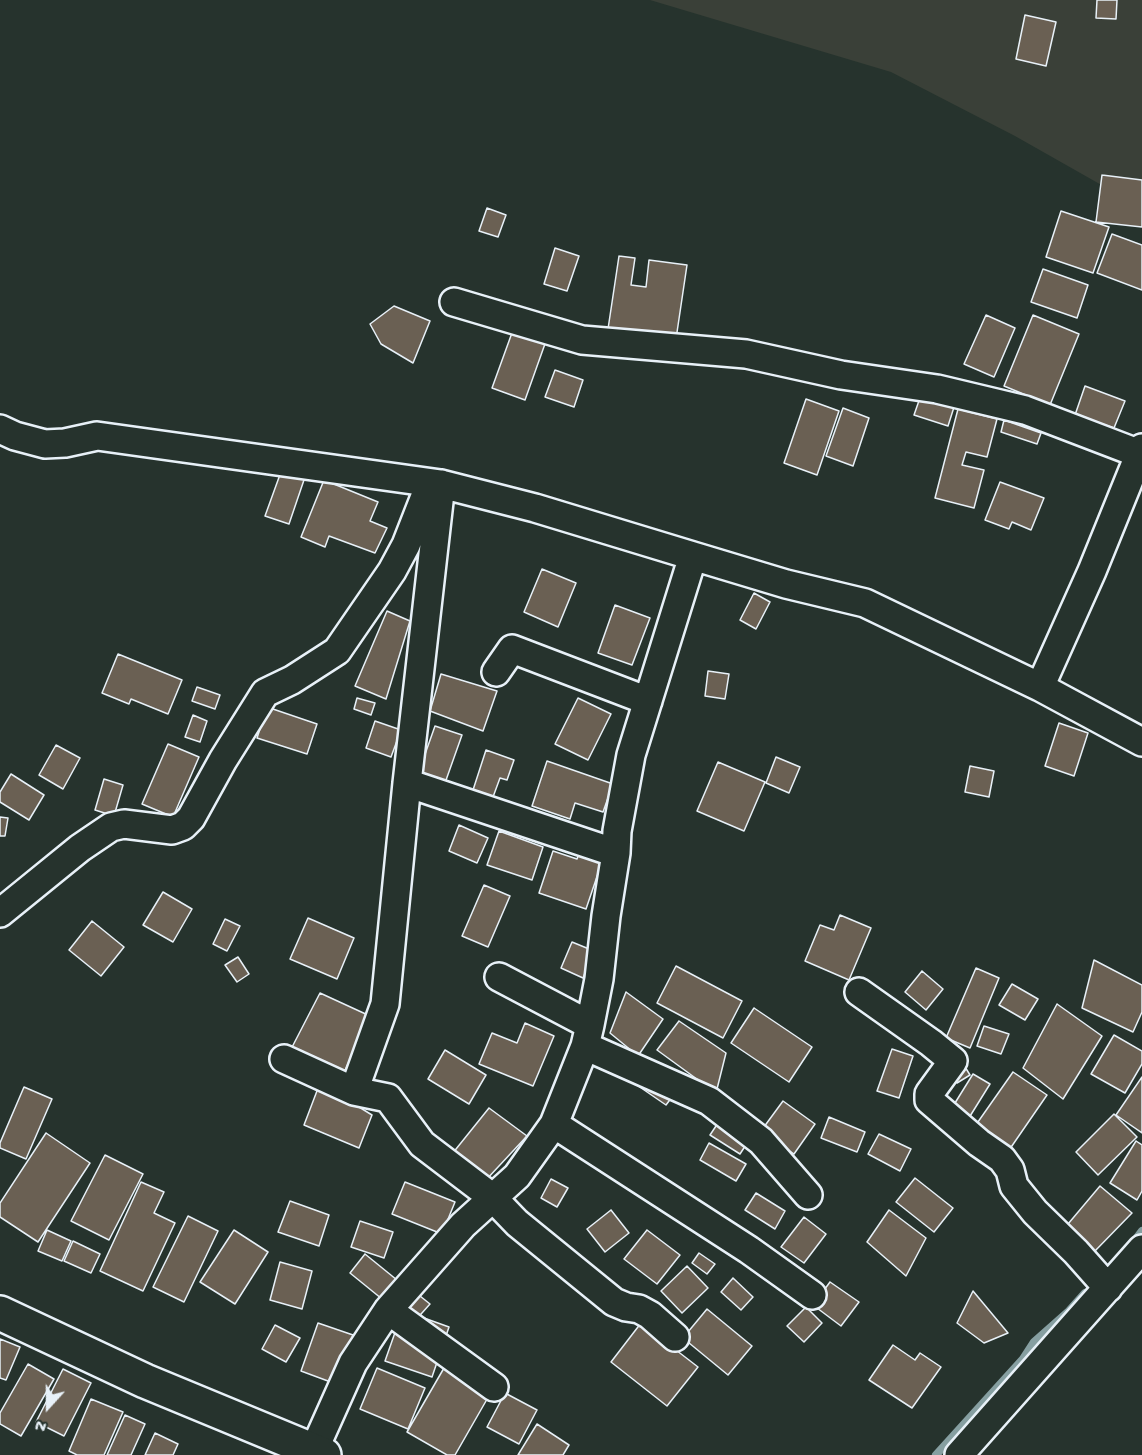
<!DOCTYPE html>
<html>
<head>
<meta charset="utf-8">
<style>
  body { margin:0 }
  #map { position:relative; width:1142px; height:1455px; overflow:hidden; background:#26332d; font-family:"Gochi Hand",sans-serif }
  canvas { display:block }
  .north { position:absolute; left:18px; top:1377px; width:60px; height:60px; -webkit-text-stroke:4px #26332d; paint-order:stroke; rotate:201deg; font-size:16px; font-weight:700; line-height:24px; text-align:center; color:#e8f1f8 }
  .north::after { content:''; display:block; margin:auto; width:21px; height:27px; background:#e8f1f8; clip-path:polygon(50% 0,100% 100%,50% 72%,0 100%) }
</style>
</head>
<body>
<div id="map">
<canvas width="1142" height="1455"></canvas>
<div class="north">N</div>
</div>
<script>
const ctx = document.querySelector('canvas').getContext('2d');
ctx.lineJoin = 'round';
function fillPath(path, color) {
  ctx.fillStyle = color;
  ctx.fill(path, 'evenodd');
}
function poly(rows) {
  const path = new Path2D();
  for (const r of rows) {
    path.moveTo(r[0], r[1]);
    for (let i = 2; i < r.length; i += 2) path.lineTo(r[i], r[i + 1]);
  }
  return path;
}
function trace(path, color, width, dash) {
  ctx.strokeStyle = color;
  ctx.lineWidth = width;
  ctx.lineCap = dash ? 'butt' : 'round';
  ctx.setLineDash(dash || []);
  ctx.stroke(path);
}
const built = poly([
  [650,0,1142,0,1142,208,1015,136,891,72]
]);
const stream = poly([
  [1133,1243,1142,1231],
  [936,1455,1023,1359,1034,1342,1069,1311,1085,1293]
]);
const building = poly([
  [1097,0,1117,0,1116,19,1096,18,1097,0],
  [1025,15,1056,22,1046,66,1016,59,1025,15],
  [1102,175,1142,180,1142,227,1096,222,1102,175],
  [487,208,506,215,498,237,479,231,487,208],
  [1061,211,1109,227,1093,273,1046,257,1061,211],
  [1112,234,1142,245,1142,290,1097,273,1112,234],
  [555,248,579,256,567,291,544,284,555,248],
  [619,256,635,258,631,285,646,287,649,260,687,265,676,339,608,329,619,256],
  [1043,269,1088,285,1077,318,1031,302,1043,269],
  [394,306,430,321,413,363,381,344,370,324,394,306],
  [986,315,1015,328,994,377,964,364,986,315],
  [1033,315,1079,334,1050,405,1004,386,1033,315],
  [513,330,546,341,525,400,492,388,513,330],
  [555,370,583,380,574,407,545,397,555,370],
  [1085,386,1125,401,1114,428,1075,415,1085,386],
  [922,392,955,404,948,426,914,415,922,392],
  [806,399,839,411,817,475,784,463,806,399],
  [843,408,869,418,853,466,826,456,843,408],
  [958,409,997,419,987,457,966,452,962,465,984,470,974,508,935,498,958,409],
  [1004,420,1041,433,1037,444,1001,432,1004,420],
  [282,469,305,477,289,524,265,516,282,469],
  [324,480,378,502,370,521,387,528,375,553,329,536,325,547,301,537,324,480],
  [1000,482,1044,498,1031,530,1012,522,1009,529,985,520,1000,482],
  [542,569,576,583,558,627,524,612,542,569],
  [754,593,770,602,756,629,740,620,754,593],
  [615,605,650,618,632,665,598,653,615,605],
  [387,611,410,621,386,699,355,686,387,611],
  [118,654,182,680,168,714,131,699,129,704,102,693,118,654],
  [708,671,729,674,725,699,705,696,708,671],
  [441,674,497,691,483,731,430,711,441,674],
  [197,687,220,695,215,709,192,701,197,687],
  [357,698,375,703,371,715,354,709,357,698],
  [578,698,611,714,588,760,555,744,578,698],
  [267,707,317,724,307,754,257,738,267,707],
  [193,715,207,721,200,742,185,737,193,715],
  [375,721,401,730,391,757,366,748,375,721],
  [1059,723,1088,733,1074,776,1045,766,1059,723],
  [435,726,462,735,445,783,418,774,435,726],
  [168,744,199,757,173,817,142,804,168,744],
  [56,745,80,758,63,789,39,775,56,745],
  [486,750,514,760,507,780,500,778,493,797,473,790,486,750],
  [776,757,800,767,789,793,766,783,776,757],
  [547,761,613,784,603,812,575,803,570,819,532,806,547,761],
  [718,762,765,782,744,831,697,811,718,762],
  [970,766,994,771,989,797,965,792,970,766],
  [11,774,44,795,29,820,0,802,0,792,11,774],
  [104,779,123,785,114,816,95,810,104,779],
  [0,817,8,818,5,836,0,836,0,817],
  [459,825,488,838,477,863,449,851,459,825],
  [499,831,543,847,532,880,487,865,499,831],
  [581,848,604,856,586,909,539,893,553,851,577,859,581,848],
  [484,885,510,896,488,947,462,936,484,885],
  [163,892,192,909,173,942,143,925,163,892],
  [840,915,871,928,849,980,805,961,820,925,834,930,840,915],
  [308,918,354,938,337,979,290,959,308,918],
  [225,919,240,926,227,951,213,944,225,919],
  [92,921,124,947,101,976,69,950,92,921],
  [572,942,594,951,583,978,561,968,572,942],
  [238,957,249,974,237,982,225,965,238,957],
  [1094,960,1142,985,1142,1012,1133,1032,1082,1008,1094,960],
  [676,966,742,1001,723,1038,657,1003,676,966],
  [976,968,999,978,970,1048,946,1038,976,968],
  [922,971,943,989,926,1010,905,992,922,971],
  [1012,984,1038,999,1025,1020,999,1005,1012,984],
  [626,992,663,1019,638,1056,610,1033,626,992],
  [320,993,370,1016,342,1077,289,1053,320,993],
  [1057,1004,1102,1036,1063,1099,1023,1068,1057,1004],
  [754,1008,812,1047,789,1082,731,1043,754,1008],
  [679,1021,726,1053,716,1093,657,1050,679,1021],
  [525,1023,554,1036,533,1086,479,1064,492,1033,517,1043,525,1023],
  [984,1026,1009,1034,1001,1054,977,1046,984,1026],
  [1114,1035,1142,1051,1142,1064,1125,1093,1091,1074,1114,1035],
  [892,1049,913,1056,899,1098,877,1091,892,1049],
  [445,1050,486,1075,469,1104,428,1079,445,1050],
  [962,1062,970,1075,957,1083,949,1071,962,1062],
  [1013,1072,1047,1095,1005,1156,973,1129,1013,1072],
  [973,1074,990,1084,967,1121,950,1111,973,1074],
  [1142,1077,1142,1133,1116,1115,1142,1077],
  [631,1081,678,1089,666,1105,631,1081],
  [320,1083,372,1115,359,1148,304,1125,320,1083],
  [24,1087,52,1099,26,1159,0,1148,0,1143,24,1087],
  [783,1101,815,1124,794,1154,761,1131,783,1101],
  [489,1108,527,1136,485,1181,448,1159,489,1108],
  [1114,1114,1137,1137,1098,1175,1076,1152,1114,1114],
  [722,1117,751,1137,740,1154,710,1135,722,1117],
  [829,1117,865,1132,857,1152,821,1138,829,1117],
  [46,1133,90,1163,38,1242,0,1217,0,1203,46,1133],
  [879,1134,911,1149,900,1171,868,1154,879,1134],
  [1136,1141,1142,1145,1142,1191,1137,1200,1110,1183,1136,1141],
  [709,1143,746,1164,736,1181,700,1160,709,1143],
  [105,1155,143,1174,109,1240,71,1221,105,1155],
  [915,1178,953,1208,934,1232,896,1202,915,1178],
  [551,1179,568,1188,557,1207,541,1198,551,1179],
  [141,1182,164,1192,154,1213,175,1223,143,1291,100,1271,141,1182],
  [405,1182,455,1202,442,1234,392,1214,405,1182],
  [1100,1186,1132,1213,1094,1252,1068,1224,1100,1186],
  [756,1193,785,1211,775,1229,745,1210,756,1193],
  [290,1201,329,1215,319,1246,278,1232,290,1201],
  [611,1210,629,1233,605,1252,587,1229,611,1210],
  [889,1210,926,1238,906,1276,867,1242,889,1210],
  [188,1216,218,1231,184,1302,153,1287,188,1216],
  [804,1217,826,1234,804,1263,781,1247,804,1217],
  [360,1221,393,1232,384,1258,351,1247,360,1221],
  [47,1230,71,1241,62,1261,38,1251,47,1230],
  [234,1230,268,1252,235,1304,200,1282,234,1230],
  [647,1230,680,1255,657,1284,624,1259,647,1230],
  [73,1241,100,1254,91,1273,64,1261,73,1241],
  [699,1253,715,1264,707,1274,692,1263,699,1253],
  [365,1254,397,1280,382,1299,350,1273,365,1254],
  [280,1262,312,1271,302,1309,270,1300,280,1262],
  [687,1266,708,1288,682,1313,661,1291,687,1266],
  [733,1278,753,1297,741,1310,721,1292,733,1278],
  [830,1282,859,1302,841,1326,813,1305,830,1282],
  [973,1291,1008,1333,984,1343,957,1323,973,1291],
  [415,1292,430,1304,413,1323,399,1312,415,1292],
  [806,1307,822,1323,804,1342,787,1326,806,1307],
  [707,1309,752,1346,728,1375,683,1338,707,1309],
  [424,1318,449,1327,432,1377,385,1361,398,1324,419,1331,424,1318],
  [318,1323,353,1335,336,1384,301,1371,318,1323],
  [641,1323,698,1367,667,1406,611,1362,641,1323],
  [275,1325,300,1338,286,1362,262,1349,275,1325],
  [0,1339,20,1347,6,1380,0,1378,0,1339],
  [893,1345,915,1360,920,1353,941,1367,912,1408,869,1380,893,1345],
  [28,1364,54,1379,21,1436,0,1424,0,1413,28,1364],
  [377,1368,425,1388,408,1429,360,1409,377,1368],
  [444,1368,490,1394,455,1455,447,1455,407,1432,444,1368],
  [63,1369,91,1383,64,1436,36,1422,63,1369],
  [505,1393,537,1410,519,1444,487,1427,505,1393],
  [91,1399,123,1412,104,1455,77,1455,69,1451,91,1399],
  [125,1415,145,1424,131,1455,107,1455,125,1415],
  [537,1424,569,1445,563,1455,518,1455,537,1424],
  [155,1433,178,1444,173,1455,145,1455,155,1433]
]);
const street = poly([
  [454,302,582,340,746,354,841,375,937,389,1025,410,1140,454],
  [0,429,15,436,45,444,65,443,97,436,441,484,535,508,693,556],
  [496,672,512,649,648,701],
  [1040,687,1092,571,1142,448],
  [407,783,616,853],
  [0,913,80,848,111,827,124,824,172,830,183,826,191,818,223,760,265,693,292,680,337,651,392,571,406,545,426,494,441,484],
  [499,977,590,1025],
  [859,992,931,1043,953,1061,929,1094,929,1100,979,1143,1002,1159,1010,1170,1014,1186,1035,1212,1076,1252,1108,1288],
  [585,1046,709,1101,761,1141,808,1195],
  [284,1059,354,1091,388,1098,422,1144,493,1198,517,1223,614,1302,626,1307,639,1309,650,1315,675,1337],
  [354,1091,385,1004,407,783,441,484],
  [554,1124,749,1250,812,1295],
  [388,1310,494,1387],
  [314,1450,353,1363,388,1310,463,1225,517,1176,554,1124,585,1046,590,1025,599,979,606,916,616,853,617,831,631,755,693,556,786,584,865,603,1040,687,1142,742],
  [959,1455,1142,1249]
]);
const primary = poly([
  [0,1313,145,1381,324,1455]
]);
fillPath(built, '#3a4038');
trace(stream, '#869fa1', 8);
fillPath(building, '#6a6053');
trace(building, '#e8f1f8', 1.5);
trace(street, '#e8f1f8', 32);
trace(primary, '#e8f1f8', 38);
trace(street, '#26332d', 27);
trace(primary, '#26332d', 33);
</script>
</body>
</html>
